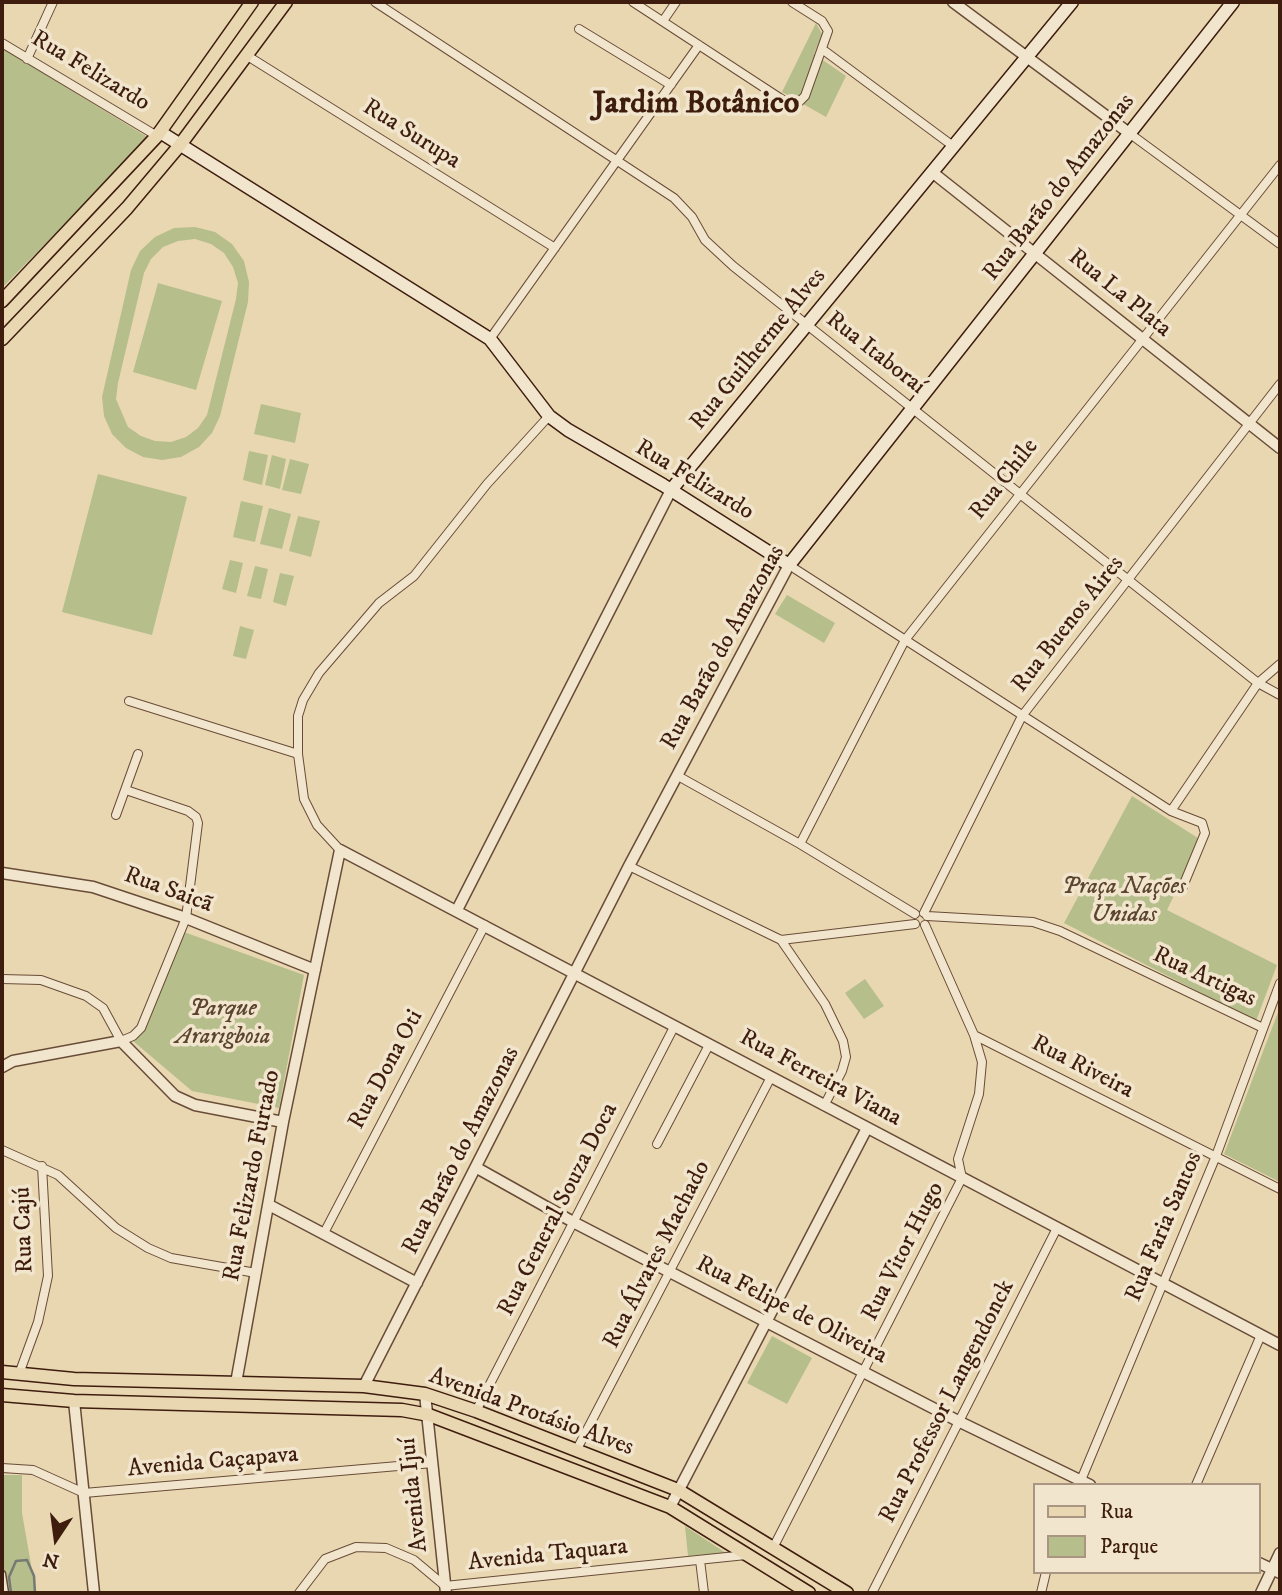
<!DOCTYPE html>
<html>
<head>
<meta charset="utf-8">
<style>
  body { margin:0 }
  #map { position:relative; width:1282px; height:1595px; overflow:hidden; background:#e9d7b2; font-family:"IM FELL DW Pica",serif }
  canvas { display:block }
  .frame { position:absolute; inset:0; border:4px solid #3e1d0e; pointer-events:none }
  .legend { position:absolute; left:1033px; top:1483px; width:228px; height:91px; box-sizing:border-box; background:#f1e5cd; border:2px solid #a99581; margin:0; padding:9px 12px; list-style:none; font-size:21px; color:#3e1d0e }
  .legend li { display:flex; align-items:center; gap:14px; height:35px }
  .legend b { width:35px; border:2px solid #a99581 }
  .north { position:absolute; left:21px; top:1504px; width:70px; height:70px; -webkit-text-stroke:5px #f1e5cd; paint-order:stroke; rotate:193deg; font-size:19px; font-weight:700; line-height:28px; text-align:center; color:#3e1d0e }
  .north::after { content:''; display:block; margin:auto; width:24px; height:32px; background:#3e1d0e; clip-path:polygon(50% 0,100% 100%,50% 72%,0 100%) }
</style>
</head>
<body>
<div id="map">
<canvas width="1282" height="1595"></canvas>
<div class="frame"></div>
<ul class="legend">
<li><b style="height:9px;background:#e9d7b2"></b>Rua</li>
<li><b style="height:19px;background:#b6be8c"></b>Parque</li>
</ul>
<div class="north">N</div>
</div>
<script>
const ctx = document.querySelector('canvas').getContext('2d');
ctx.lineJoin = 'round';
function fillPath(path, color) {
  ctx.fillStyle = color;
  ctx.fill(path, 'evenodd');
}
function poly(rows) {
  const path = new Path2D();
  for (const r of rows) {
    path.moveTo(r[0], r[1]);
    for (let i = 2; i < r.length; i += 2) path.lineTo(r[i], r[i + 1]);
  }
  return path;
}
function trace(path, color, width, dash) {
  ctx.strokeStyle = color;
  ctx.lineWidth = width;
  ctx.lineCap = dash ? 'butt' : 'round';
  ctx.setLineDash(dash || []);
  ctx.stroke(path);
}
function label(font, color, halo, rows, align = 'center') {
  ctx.font = font + ' "IM FELL DW Pica",serif';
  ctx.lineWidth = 7;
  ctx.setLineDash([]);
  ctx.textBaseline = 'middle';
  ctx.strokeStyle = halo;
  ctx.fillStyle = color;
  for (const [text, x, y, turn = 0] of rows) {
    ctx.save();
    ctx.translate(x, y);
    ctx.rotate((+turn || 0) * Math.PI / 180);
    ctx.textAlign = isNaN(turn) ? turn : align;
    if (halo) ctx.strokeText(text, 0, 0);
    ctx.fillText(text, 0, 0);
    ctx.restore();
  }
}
const green = poly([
  [816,23,822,34,814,54,846,76,826,117,782,92],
  [2,48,149,138,2,288],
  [195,227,215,232,232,244,244,261,249,282,248,302,220,416,212,433,199,447,181,457,162,460,143,457,126,448,112,434,104,416,102,397,131,270,140,251,155,237,174,228],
  [195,239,211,244,224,253,233,267,238,283,236,299,207,415,198,428,186,437,171,442,155,441,141,436,128,427,116,399,118,383,144,273,151,259,163,247,178,241],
  [158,283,222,301,196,390,133,372],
  [261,404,301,413,295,443,254,434],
  [249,451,268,455,262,485,243,480],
  [272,455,286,459,280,489,265,485],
  [290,459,309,464,301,494,282,490],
  [98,474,187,497,152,635,62,612],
  [241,501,263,506,255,542,233,537],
  [269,508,291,514,282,549,260,544],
  [298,516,320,521,311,557,289,551],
  [230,560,243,563,236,593,222,589],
  [255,566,268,569,261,599,247,596],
  [280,573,294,576,286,606,273,602],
  [787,595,835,623,824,643,775,614],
  [240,626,254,630,246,659,233,656],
  [1132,796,1201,840,1167,910,1277,965,1256,1021,1064,923],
  [181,931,304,975,279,1108,192,1091,133,1041,147,1026],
  [865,979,884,1006,864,1019,845,993],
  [1280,1007,1280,1182,1224,1154],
  [772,1336,812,1358,787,1404,747,1383],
  [2,1475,22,1475,22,1513,36,1593,2,1593],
  [685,1526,726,1553,688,1556]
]);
const stream = poly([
  [11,1593,9,1577,16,1561,27,1560,34,1576,35,1593]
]);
const pedestrian = poly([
  [2,1574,5,1593]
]);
const minor = poly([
  [375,2,674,198,692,217,705,240,733,266,1258,683,1280,695],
  [633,2,786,102,798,103,805,96,828,31,822,21,792,2],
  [663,21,676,2],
  [579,29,671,85],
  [2,43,157,136],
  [822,49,953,146],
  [246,55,555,248],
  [27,59,53,2],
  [1129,133,1280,244],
  [490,339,699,45],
  [789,565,1171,811,1202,823,1205,833,1181,891],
  [129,701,298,754],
  [678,776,800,844,915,914],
  [1171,811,1258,683,1280,664],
  [116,815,138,754],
  [800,844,905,640,1280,165],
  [340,850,317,825,304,799,298,754,298,716,303,700,319,673,379,603,414,576,487,484,549,416],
  [629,866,781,940,915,924],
  [924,913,1022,716,1280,384],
  [927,916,1033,922,1060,931,1263,1028],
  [781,940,825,1004,843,1041,846,1057,842,1071,824,1106],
  [2,979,41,980,86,996,103,1008,121,1041,133,1036,141,1028,186,918,198,823,196,817,188,811,126,790],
  [974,1035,1280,1189],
  [657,1144,709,1045],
  [2,1150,58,1175,116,1228,148,1248,171,1258,256,1273],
  [324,1233,485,925],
  [19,1374,38,1322,48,1276,42,1166],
  [476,1411,674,1027],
  [576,1451,771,1077],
  [2,1468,33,1470,84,1493,433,1463],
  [1079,1485,1216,1156,1280,983],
  [1196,1485,1261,1335],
  [773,1548,962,1178,958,1159,979,1094,982,1062,974,1035,925,925],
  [700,1560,704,1593],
  [299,1593,325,1559,356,1547,386,1548,414,1560,445,1586,746,1555],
  [872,1593,1057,1228],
  [1041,1593,1046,1572]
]);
const tertiary = poly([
  [953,2,1129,133],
  [932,172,1280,448],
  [2,873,93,887,186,918,315,970],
  [457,910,671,490],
  [2,1067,13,1061,121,1041,175,1096,195,1105,283,1122],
  [477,1168,575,1223,960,1422,1090,1485],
  [269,1205,417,1283],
  [236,1383,283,1122,340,850,1280,1345],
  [364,1386,629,866,789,565],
  [425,1394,446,1593],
  [74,1401,94,1593],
  [670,1507,867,1128],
  [1259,1563,1280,1573],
  [1261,1593,1280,1553]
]);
const secondary = poly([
  [160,132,490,339,549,416,568,430,663,485,789,565,1233,2],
  [671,490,1072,2]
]);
const primary = poly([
  [2,301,157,136,252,2],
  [2,339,127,208,180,145,286,2],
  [2,1372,74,1379,364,1386,425,1394,476,1411,678,1490,847,1593],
  [2,1395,74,1401,402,1410,429,1415,670,1507,809,1593]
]);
const streetNames = [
  ["Rua Felizardo",90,72,31],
  ["Rua Surupa",411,135,32],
  ["Rua Barão do Amazonas",1060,188,-52],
  ["Rua La Plata",1119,294,39],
  ["Rua Guilherme Alves",759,350,-51],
  ["Rua Itaboraí",875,354,38],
  ["Rua Chile",1005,480,-52],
  ["Rua Felizardo",694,481,31],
  ["Rua Buenos Aires",1069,625,-52],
  ["Rua Barão do Amazonas",724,648,-61],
  ["Rua Saicã",168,891,20],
  ["Rua Artigas",1204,978,25],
  ["Rua Riveira",1082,1068,27],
  ["Rua Dona Oti",387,1070,-62],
  ["Rua Ferreira Viana",820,1079,28],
  ["Rua Barão do Amazonas",462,1151,-63],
  ["Rua Felizardo Furtado",253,1176,-79],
  ["Rua General Souza Doca",559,1210,-63],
  ["Rua Faria Santos",1165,1227,-67],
  ["Rua Cajú",25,1230,-92],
  ["Rua Vitor Hugo",904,1252,-63],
  ["Rua Álvares Machado",658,1255,-63],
  ["Rua Felipe de Oliveira",791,1311,27],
  ["Rua Professor Langendonck",948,1402,-63],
  ["Avenida Protásio Alves",531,1413,20],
  ["Avenida Caçapava",213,1463,-5],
  ["Avenida Ijuí",415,1495,-96],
  ["Avenida Taquara",548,1556,-6]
];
const parkNames = [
  ["Praça Nações",1124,888],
  ["Unidas",1124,916],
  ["Parque",223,1010],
  ["Ararigboia",223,1038]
];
const districtNames = [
  ["Jardim Botânico",696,105]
];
fillPath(green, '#b6be8c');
trace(stream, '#757a72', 2.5);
trace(pedestrian, '#694c37', 9);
trace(minor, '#694c37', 10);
trace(tertiary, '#694c37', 13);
trace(secondary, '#3e1d0e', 15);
trace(primary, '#3e1d0e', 15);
trace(pedestrian, '#f1e5cd', 6);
trace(minor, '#f1e5cd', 8);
trace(tertiary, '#f1e5cd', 10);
trace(secondary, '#f1e5cd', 12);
trace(primary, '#e9d7b2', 12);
label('24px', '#3e1d0e', '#f1e5cd', streetNames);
label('italic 24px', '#5c452e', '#f1e5cd', parkNames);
label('bold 32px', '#3e1d0e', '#f1e5cd', districtNames);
</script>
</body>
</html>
